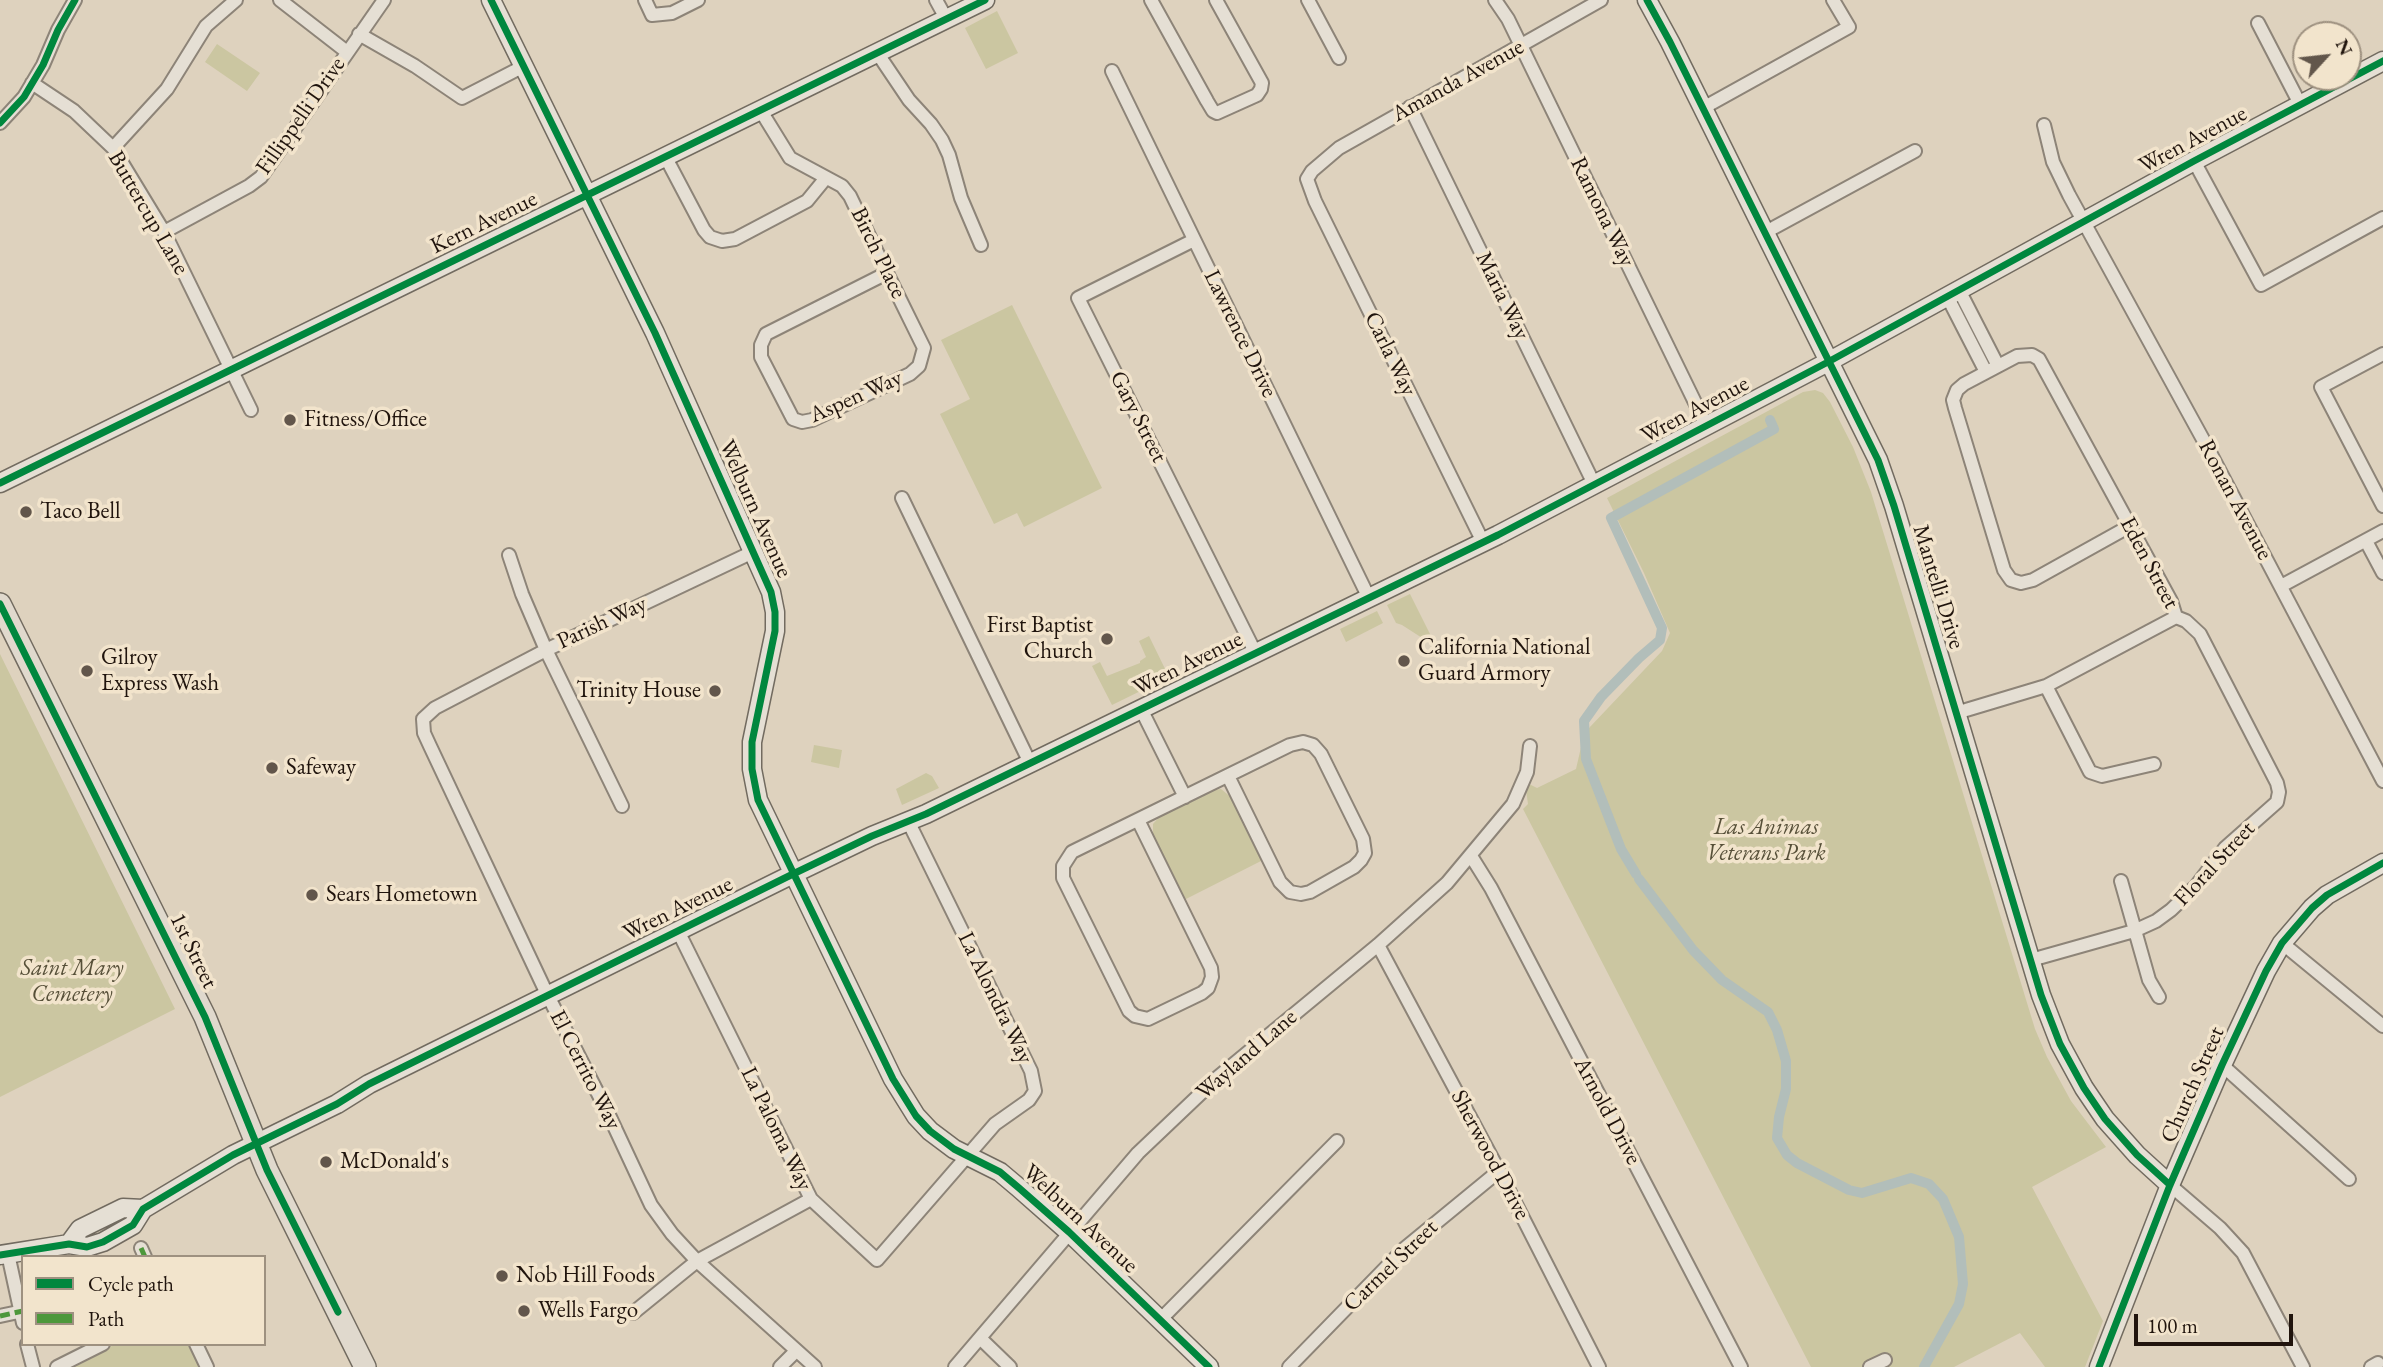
<!DOCTYPE html>
<html>
<head>
<meta charset="utf-8">
<style>
  body { margin:0 }
  #map { position:relative; width:2383px; height:1367px; overflow:hidden; background:#ded2be; font-family:"EB Garamond",serif }
  canvas { display:block }
  .legend { position:absolute; left:21px; top:1255px; width:245px; height:91px; box-sizing:border-box; background:#f2e4cc; border:2px solid #9e9180; margin:0; padding:9px 12px; list-style:none; font-size:21px; color:#20140d }
  .legend li { display:flex; align-items:center; gap:14px; height:35px }
  .legend b { width:35px; border:2px solid #9e9180 }
  .north { position:absolute; left:2292px; top:21px; width:70px; height:70px; box-sizing:border-box; background:#f2e4cc; border:2px solid #9e9180; border-radius:50%; rotate:63deg; font-size:19px; font-weight:700; line-height:28px; text-align:center; color:#20140d }
  .north::after { content:''; display:block; margin:auto; width:24px; height:32px; background:#62564b; clip-path:polygon(50% 0,100% 100%,50% 72%,0 100%) }
  .scale { position:absolute; left:2134px; top:1314px; width:159px; height:32px; box-sizing:border-box; border:4px solid #20140d; border-top:0; padding-left:9px; font-size:21px; line-height:24px; white-space:nowrap; color:#20140d; -webkit-text-stroke:5px #f2e4cc; paint-order:stroke }
</style>
</head>
<body>
<div id="map">
<canvas width="2383" height="1367"></canvas>
<ul class="legend">
<li><b style="height:9px;background:#00873e"></b>Cycle path</li>
<li><b style="height:9px;background:#4d983b"></b>Path</li>
</ul>
<div class="north">N</div>
<div class="scale">100 m</div>
</div>
<script>
const ctx = document.querySelector('canvas').getContext('2d');
ctx.lineJoin = 'round';
function fillPath(path, color) {
  ctx.fillStyle = color;
  ctx.fill(path, 'evenodd');
}
function poly(rows) {
  const path = new Path2D();
  for (const r of rows) {
    path.moveTo(r[0], r[1]);
    for (let i = 2; i < r.length; i += 2) path.lineTo(r[i], r[i + 1]);
  }
  return path;
}
function trace(path, color, width, dash) {
  ctx.strokeStyle = color;
  ctx.lineWidth = width;
  ctx.lineCap = dash ? 'butt' : 'round';
  ctx.setLineDash(dash || []);
  ctx.stroke(path);
}
function label(font, color, halo, rows, align = 'center') {
  ctx.font = font + ' "EB Garamond",serif';
  ctx.lineWidth = 7;
  ctx.setLineDash([]);
  ctx.textBaseline = 'middle';
  ctx.strokeStyle = halo;
  ctx.fillStyle = color;
  for (const [text, x, y, turn = 0] of rows) {
    ctx.save();
    ctx.translate(x, y);
    ctx.rotate((+turn || 0) * Math.PI / 180);
    ctx.textAlign = isNaN(turn) ? turn : align;
    if (halo) ctx.strokeText(text, 0, 0);
    ctx.fillText(text, 0, 0);
    ctx.restore();
  }
}
const green = poly([
  [997,11,1018,53,986,69,965,28],
  [217,44,260,73,247,91,205,62],
  [1012,305,1102,488,1024,527,1017,513,994,524,940,414,970,399,941,340],
  [1815,390,1823,393,1830,402,1853,447,1871,492,2035,1029,2047,1057,2071,1101,2106,1147,2032,1187,2103,1321,2085,1367,2045,1367,2020,1333,1954,1367,1811,1367,1523,809,1528,804,1526,790,1529,784,1537,788,1576,769,1582,743,1589,728,1662,651,1670,633,1644,573,1607,498,1803,392],
  [1410,594,1433,640,1435,641,1430,643,1402,625,1396,623,1387,605],
  [1377,611,1383,623,1346,642,1340,629],
  [1149,636,1169,677,1112,705,1092,666,1100,662,1107,676,1140,663,1140,661,1146,657,1139,641],
  [0,654,175,1009,0,1097],
  [814,745,842,750,839,768,811,762],
  [926,773,932,776,939,788,902,805,896,789],
  [1221,789,1232,798,1263,860,1184,900,1153,837,1153,824,1161,815,1213,790],
  [116,1344,190,1344,201,1367,69,1367]
]);
const canal = poly([
  [1636,874,1621,849,1586,759,1584,721,1601,697,1639,658,1660,640,1662,628,1611,518,1774,429,1770,420],
  [1639,879,1693,950,1722,980,1768,1012,1777,1030,1786,1061,1786,1089,1779,1117,1777,1138,1787,1155,1797,1163,1849,1190,1862,1193,1911,1178,1929,1184,1943,1199,1959,1237,1963,1284,1959,1304,1924,1367]
]);
const street = poly([
  [280,0,347,52],
  [645,0,652,15,672,13,698,0],
  [936,0,947,20],
  [1151,0,1207,101,1213,111,1217,113,1257,95,1261,89,1262,83,1216,0],
  [1308,0,1339,58],
  [1495,0,1508,19,1706,425],
  [2258,23,2300,104],
  [359,34,415,66,462,98,524,66],
  [878,54,909,100,931,124,942,140,949,155,961,198,981,245],
  [1112,71,1368,596],
  [32,83,74,111,113,148,164,232,251,410],
  [1410,107,1594,484],
  [1703,108,1849,27,1833,0],
  [761,111,790,158,842,186,850,196,887,273,924,348,919,366,910,374,812,420,802,422,793,419,761,357,761,345,766,334,887,273],
  [0,123,24,97,43,65,58,30,75,0],
  [2044,125,2053,162,2069,195,2205,443,2383,781],
  [113,148,167,89,206,26,236,0],
  [665,156,704,230,710,237,722,241,735,239,807,201,825,179],
  [2194,161,2261,285,2383,218],
  [164,232,249,186,261,177,384,0],
  [1764,233,1915,151],
  [1194,240,1078,298,1255,652],
  [1959,290,1998,366],
  [1947,296,1986,372],
  [2383,354,2321,387,2383,506],
  [902,498,1030,763],
  [2366,541,2383,573],
  [1483,542,1315,201,1307,179,1312,171,1339,148,1601,0],
  [755,551,546,650,435,708,423,719,424,733,430,746,547,994,608,1113,651,1205,672,1234,697,1261,815,1367],
  [509,555,522,594,546,650,622,806],
  [2281,586,2383,531],
  [2046,686,2090,772,2102,776,2154,764],
  [1141,709,1185,797],
  [1956,713,2046,686,2176,617],
  [1138,820,1211,968,1212,977,1208,988,1202,993,1148,1019,1135,1016,1129,1011,1063,878,1063,866,1072,852,1076,850,1290,745,1303,742,1313,745,1321,754,1363,839,1365,853,1361,860,1354,867,1310,892,1301,894,1290,892,1280,882,1228,776],
  [1471,856,1491,888,1741,1367],
  [2121,881,2149,980,2159,997],
  [678,931,811,1199,877,1260,995,1124,1029,1100,1035,1091,1031,1071,908,821],
  [2282,943,2383,1026],
  [1378,945,1499,1171,1599,1367],
  [2031,960,2134,931,2156,921,2171,910,2196,886,2225,848,2277,802,2279,792,2277,783,2200,634,2186,621,2176,617,2171,601,2039,359,2032,355,2017,356,1964,384,1957,390,1953,400,1955,408,2004,570,2011,580,2021,583,2033,580,2130,526],
  [2222,1065,2349,1179],
  [2170,1185,2220,1228,2243,1253,2303,1367],
  [141,1248,145,1257],
  [8,1254,23,1323],
  [633,1313,697,1261,811,1199],
  [0,1316,23,1311],
  [1160,1320,1337,1141],
  [980,1338,1010,1367],
  [27,1344,33,1367],
  [196,1344,207,1367],
  [57,1367,103,1344],
  [780,1367,796,1351],
  [955,1367,1138,1153,1217,1078,1378,945,1447,883,1513,804,1527,772,1530,746],
  [1289,1367,1404,1249,1499,1171],
  [1870,1367,1885,1360],
  [2371,1367,2378,1363]
]);
const secondary = poly([
  [491,0,655,333,771,592,775,612,775,631,752,742,752,769,758,800,893,1079,916,1116,930,1131,954,1149,1000,1172,1019,1188,1069,1232,1209,1367],
  [1647,0,1670,42,1878,460,1894,506,2041,995,2060,1044,2084,1088,2105,1119,2137,1155,2170,1185],
  [0,483,985,0],
  [69,1244,80,1229,123,1208,143,1209],
  [0,1255,69,1244,87,1247,103,1242,133,1225,143,1209,233,1155,337,1104,369,1084,793,874,872,836,926,814,1498,535,1828,362,2194,161,2383,61],
  [2099,1367,2170,1185,2222,1065,2266,971,2282,943,2312,908,2327,895,2383,863]
]);
const primary = poly([
  [0,604,205,1017,267,1170,365,1367]
]);
const quiet = poly([
  [141,1248,145,1257],
  [0,1316,23,1311]
]);
const cycleway = poly([
  [491,0,655,333,771,592,775,612,775,631,752,742,752,769,758,800,893,1079,916,1116,930,1131,954,1149,1000,1172,1019,1188,1069,1232,1209,1367],
  [1647,0,1670,42,1878,460,1894,506,2041,995,2060,1044,2084,1088,2105,1119,2137,1155,2170,1185],
  [0,123,24,97,43,65,58,30,75,0],
  [0,483,985,0],
  [0,604,205,1017,267,1170,338,1312],
  [0,1255,69,1244,87,1247,103,1242,133,1225,143,1209,233,1155,337,1104,369,1084,793,874,872,836,926,814,1498,535,1828,362,2194,161,2383,61],
  [2099,1367,2170,1185,2222,1065,2266,971,2282,943,2312,908,2327,895,2383,863]
]);
const markers = [
  [290,420,7,"#62564b"],
  [26,512,7,"#62564b"],
  [1107,639,7,"#62564b"],
  [1404,661,7,"#62564b"],
  [87,671,7,"#62564b"],
  [715,691,7,"#62564b"],
  [272,768,7,"#62564b"],
  [312,895,7,"#62564b"],
  [326,1162,7,"#62564b"],
  [502,1276,7,"#62564b"],
  [524,1311,7,"#62564b"]
];
const streetNames = [
  ["Amanda Avenue",1458,81,-29],
  ["Fillippelli Drive",301,116,-55],
  ["Wren Avenue",2193,140,-28],
  ["Ramona Way",1602,212,64],
  ["Buttercup Lane",148,213,60],
  ["Kern Avenue",484,223,-26],
  ["Birch Place",878,253,64],
  ["Maria Way",1502,296,64],
  ["Lawrence Drive",1240,334,64],
  ["Carla Way",1390,354,64],
  ["Aspen Way",856,397,-24],
  ["Wren Avenue",1695,410,-28],
  ["Gary Street",1138,417,63],
  ["Ronan Avenue",2235,500,62],
  ["Welburn Avenue",755,509,66],
  ["Eden Street",2149,563,62],
  ["Mantelli Drive",1938,587,73],
  ["Parish Way",602,623,-25],
  ["Wren Avenue",1188,664,-26],
  ["Floral Street",2215,864,-47],
  ["Wren Avenue",678,909,-26],
  ["1st Street",193,951,64],
  ["La Alondra Way",995,998,64],
  ["Wayland Lane",1247,1055,-41],
  ["El Cerrito Way",585,1070,63],
  ["Church Street",2193,1085,-66],
  ["Arnold Drive",1607,1111,62],
  ["La Paloma Way",776,1129,64],
  ["Sherwood Drive",1490,1155,62],
  ["Welburn Avenue",1080,1219,43],
  ["Carmel Street",1391,1266,-44]
];
const poiNames = [
  ["Fitness/Office",304,420],
  ["Taco Bell",40,512],
  ["First Baptist",1093,626,"right"],
  ["Church",1093,652,"right"],
  ["California National",1418,648],
  ["Guard Armory",1418,674],
  ["Gilroy",101,658],
  ["Express Wash",101,684],
  ["Trinity House",701,691,"right"],
  ["Safeway",286,768],
  ["Sears Hometown",326,895],
  ["McDonald's",340,1162],
  ["Nob Hill Foods",516,1276],
  ["Wells Fargo",538,1311]
];
const parkNames = [
  ["Las Animas",1766,828],
  ["Veterans Park",1766,854],
  ["Saint Mary",72,969],
  ["Cemetery",72,995]
];
fillPath(green, '#cbc6a1');
trace(canal, '#b2beba', 10);
trace(street, '#8d8478', 16);
trace(secondary, '#726b60', 21);
trace(primary, '#726b60', 24);
trace(street, '#e5dfd4', 12);
trace(secondary, '#e5dfd4', 18);
trace(primary, '#e0d9cd', 21);
trace(quiet, '#4d983b', 5, [10, 5]);
trace(cycleway, '#00873e', 7);
for (const [x, y, r, color] of markers) {
  const dot = new Path2D();
  dot.arc(x, y, r, 0, 2 * Math.PI);
  ctx.fillStyle = color;
  ctx.fill(dot);
  trace(dot, '#f2e4cc', 2.5);
}
label('23px', '#20140d', '#f2e4cc', streetNames);
label('23px', '#20140d', '#f2e4cc', poiNames, 'left');
label('italic 23px', '#564f38', '#f2e4cc', parkNames);
</script>
</body>
</html>
